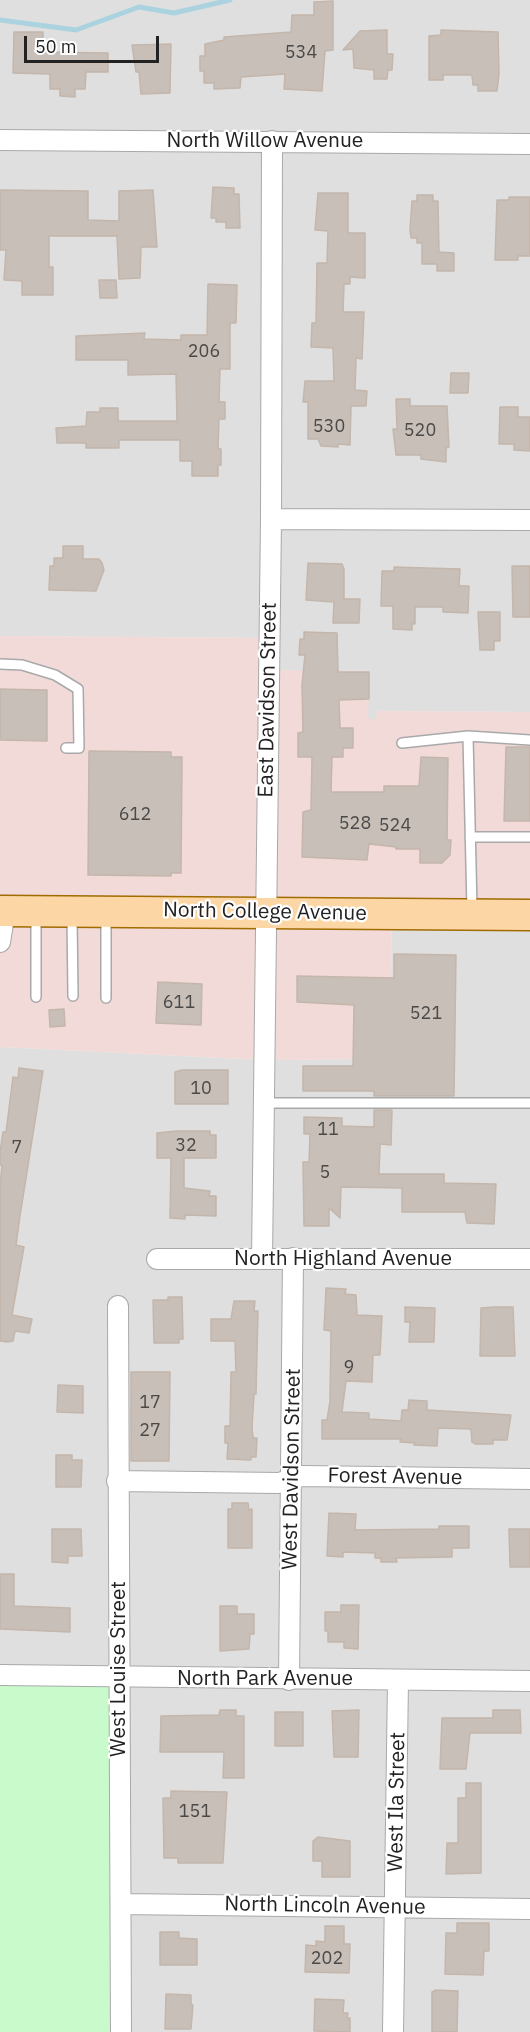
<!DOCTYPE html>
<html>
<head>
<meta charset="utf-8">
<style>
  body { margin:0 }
  #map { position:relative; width:530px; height:2032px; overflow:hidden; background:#f2efe9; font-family:"IBM Plex Sans",sans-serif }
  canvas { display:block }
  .scale { position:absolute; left:24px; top:36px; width:135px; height:27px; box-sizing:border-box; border:3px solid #222; border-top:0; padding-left:8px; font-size:18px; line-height:21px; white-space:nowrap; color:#222; -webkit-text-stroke:4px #fff; paint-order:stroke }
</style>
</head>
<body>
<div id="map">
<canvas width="530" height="2032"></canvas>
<div class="scale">50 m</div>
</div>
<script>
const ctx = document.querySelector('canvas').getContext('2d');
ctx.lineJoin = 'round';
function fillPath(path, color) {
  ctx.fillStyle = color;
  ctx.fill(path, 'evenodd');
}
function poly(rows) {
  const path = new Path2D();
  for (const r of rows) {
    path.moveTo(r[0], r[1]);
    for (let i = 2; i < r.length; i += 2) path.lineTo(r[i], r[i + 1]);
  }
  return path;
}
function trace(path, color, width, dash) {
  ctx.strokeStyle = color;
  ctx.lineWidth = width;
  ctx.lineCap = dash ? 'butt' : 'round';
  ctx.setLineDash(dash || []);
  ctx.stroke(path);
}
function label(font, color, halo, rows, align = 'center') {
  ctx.font = font + ' "IBM Plex Sans",sans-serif';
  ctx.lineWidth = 4.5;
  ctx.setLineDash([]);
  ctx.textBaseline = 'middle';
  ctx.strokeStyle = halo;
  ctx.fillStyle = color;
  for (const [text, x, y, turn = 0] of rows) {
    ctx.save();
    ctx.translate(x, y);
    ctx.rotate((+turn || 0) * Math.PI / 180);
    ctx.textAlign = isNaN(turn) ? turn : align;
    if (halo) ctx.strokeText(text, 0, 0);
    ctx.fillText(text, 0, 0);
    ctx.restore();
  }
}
const residential = poly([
  [0,0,530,0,530,712,377,711,376,719,368,719,269,670,269,638,0,636],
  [392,914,530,915,530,2032,121,2032,0,1675,0,1047,263,1060,390,1059]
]);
const commercial = poly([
  [0,636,269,638,269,670,369,671,368,719,376,719,377,711,530,712,530,915,392,914,390,1059,264,1060,0,1047]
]);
const park = poly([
  [0,1675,119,1678,121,2032,0,2032]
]);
const stream = poly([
  [0,20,76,30,139,7,174,13,230,0]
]);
const building = poly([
  [333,1,333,50,325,51,322,91,284,89,285,74,241,77,240,88,214,89,214,83,204,83,204,71,200,71,200,56,205,56,205,44,224,40,224,37,291,32,292,15,314,15,314,2,333,1],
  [387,30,387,54,393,54,392,70,388,70,387,79,374,79,374,70,354,68,353,49,343,50,360,31,387,30],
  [441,30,498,32,499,74,497,91,478,91,478,85,473,85,472,75,443,75,443,80,429,80,429,36,441,35,441,30],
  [14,32,43,32,43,52,108,53,108,72,86,72,85,89,75,89,75,97,60,96,60,89,50,89,50,74,13,73,14,32],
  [171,44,170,93,141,94,139,72,136,72,132,45,171,44],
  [213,187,234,188,234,194,239,194,240,228,226,228,226,222,216,222,216,218,211,218,213,187],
  [0,190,88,191,88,220,119,221,119,191,153,190,157,247,141,247,140,278,119,279,117,236,49,236,49,267,53,267,53,295,22,295,22,281,4,280,6,250,0,250,0,190],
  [318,193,348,193,348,233,365,233,365,278,350,277,350,284,344,284,343,312,364,312,362,359,356,358,355,390,367,391,366,406,351,406,350,445,338,444,338,447,321,446,318,439,308,439,308,402,303,402,305,381,334,381,333,348,311,347,312,323,316,323,317,263,327,263,328,231,315,230,318,193],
  [417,195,433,195,433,201,438,201,439,252,454,253,454,271,437,271,437,264,422,264,422,243,417,243,417,238,411,238,410,230,412,201,417,201,417,195],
  [509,197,530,197,530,256,518,256,518,260,495,260,497,200,509,200,509,197],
  [99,280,116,280,117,298,100,298,99,280],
  [208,284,237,285,236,323,230,323,230,369,220,369,219,402,225,402,225,419,219,419,218,449,221,449,221,465,218,465,218,476,192,476,192,461,180,461,180,440,119,440,119,448,86,448,86,443,57,443,56,428,86,426,87,412,100,412,100,408,118,408,118,421,177,421,176,374,128,375,128,360,76,360,76,336,145,333,144,339,181,340,181,335,207,335,208,284],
  [451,373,469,373,468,393,450,393,451,373],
  [396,399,410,399,410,406,447,406,449,447,446,448,446,462,421,459,421,455,396,455,393,429,397,429,396,399],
  [500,407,518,407,518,417,530,417,530,451,514,450,514,444,499,444,500,407],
  [63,546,83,546,83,559,99,559,102,563,104,570,96,591,49,590,50,566,54,566,54,558,63,558,63,546],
  [308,563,342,564,344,569,344,599,360,599,359,623,333,623,334,602,306,600,308,563],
  [512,566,530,566,530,617,513,617,512,566],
  [394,567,460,569,459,586,469,586,468,613,443,612,443,607,415,607,415,624,412,624,412,630,393,629,393,606,381,606,382,571,394,571,394,567],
  [478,612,500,612,500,641,494,641,494,650,480,650,478,612],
  [304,632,337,633,338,672,369,672,369,699,339,700,340,728,353,728,353,748,343,748,343,757,332,757,331,792,384,792,384,786,419,786,421,757,448,758,447,840,451,840,450,855,442,863,420,863,420,849,396,849,396,847,369,844,367,860,302,857,303,812,311,810,312,757,298,757,298,733,303,732,302,685,305,655,299,655,300,639,304,639,304,632],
  [0,689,47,690,47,741,0,740,0,689],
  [506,747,530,747,530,821,504,821,506,747],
  [89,751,171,752,171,757,182,757,181,873,171,873,171,876,88,875,89,751],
  [394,954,456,955,454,1096,374,1096,374,1091,303,1091,303,1066,353,1066,354,1005,297,1002,297,976,394,978,394,954],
  [158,982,202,984,201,1025,156,1023,158,982],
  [64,1009,65,1026,50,1027,49,1010,64,1009],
  [19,1068,43,1071,20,1216,16,1245,24,1247,12,1315,32,1319,29,1333,15,1331,13,1341,8,1342,0,1341,0,1187,2,1165,0,1165,0,1152,3,1132,6,1132,13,1077,18,1078,19,1068],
  [182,1070,228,1070,228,1104,175,1104,175,1072,182,1070],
  [374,1110,392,1110,391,1145,380,1144,379,1174,444,1174,444,1183,496,1184,494,1224,467,1223,465,1212,402,1212,402,1188,341,1187,340,1218,329,1208,329,1226,304,1226,303,1162,309,1162,310,1134,304,1134,304,1117,342,1118,342,1126,374,1127,374,1110],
  [177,1131,210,1131,210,1135,216,1135,216,1158,184,1158,184,1188,210,1191,209,1196,216,1196,216,1216,185,1215,185,1219,170,1218,171,1158,157,1158,157,1133,177,1131],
  [326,1288,346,1289,345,1294,356,1295,357,1315,382,1316,380,1355,373,1355,372,1382,346,1381,342,1412,369,1413,369,1419,401,1421,402,1410,408,1410,409,1400,427,1401,427,1410,511,1415,507,1440,493,1440,493,1444,475,1444,472,1442,471,1429,438,1428,437,1446,414,1445,415,1443,400,1442,401,1439,322,1439,322,1420,327,1420,330,1401,331,1331,324,1330,326,1288],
  [168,1297,182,1297,183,1339,179,1339,179,1343,154,1343,153,1300,168,1300,168,1297],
  [234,1301,255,1301,254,1311,258,1311,256,1394,254,1394,252,1427,253,1438,257,1438,256,1457,251,1457,251,1460,227,1459,228,1443,225,1443,225,1426,230,1426,231,1372,236,1372,235,1341,211,1341,211,1319,231,1319,234,1301],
  [405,1307,435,1308,434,1342,409,1342,410,1322,405,1322,405,1307],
  [494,1307,513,1307,515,1356,480,1356,481,1308,494,1307],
  [131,1372,170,1372,169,1461,131,1461,131,1372],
  [58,1385,83,1386,83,1413,57,1412,58,1385],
  [56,1455,72,1455,72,1460,82,1460,81,1487,56,1487,56,1455],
  [232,1503,248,1503,249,1510,252,1509,252,1548,228,1548,228,1509,232,1509,232,1503],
  [329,1513,356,1514,355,1530,439,1529,439,1526,469,1526,469,1548,452,1548,452,1557,396,1558,397,1562,381,1562,381,1558,375,1558,375,1553,343,1552,343,1557,327,1556,329,1513],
  [52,1529,81,1529,82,1556,68,1556,68,1563,52,1562,52,1529],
  [509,1529,530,1529,530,1567,510,1567,509,1529],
  [0,1574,14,1574,14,1606,70,1608,70,1632,0,1629,0,1574],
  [341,1605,359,1605,358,1649,344,1648,344,1642,328,1642,328,1631,325,1631,325,1612,341,1612,341,1605],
  [220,1606,237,1606,237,1614,254,1614,254,1634,250,1634,249,1649,220,1651,220,1606],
  [220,1710,236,1710,236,1716,244,1716,244,1778,223,1778,224,1752,160,1752,161,1716,219,1715,220,1710],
  [359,1710,358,1757,334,1757,332,1711,359,1710],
  [493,1710,520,1710,521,1733,470,1733,466,1769,440,1769,442,1718,493,1718,493,1710],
  [275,1712,303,1712,303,1746,275,1746,275,1712],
  [466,1783,481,1783,481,1873,446,1874,447,1843,458,1843,458,1798,466,1798,466,1783],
  [171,1791,227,1792,223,1863,178,1863,178,1858,164,1858,163,1798,171,1798,171,1791],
  [318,1837,350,1841,350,1877,322,1877,322,1861,313,1861,313,1841,318,1837],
  [457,1923,489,1923,489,1951,484,1951,483,1975,445,1974,446,1933,457,1933,457,1923],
  [325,1926,344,1926,344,1944,350,1944,349,1973,305,1972,306,1945,316,1946,316,1941,325,1942,325,1926],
  [160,1932,179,1932,179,1938,197,1939,197,1965,160,1965,160,1932],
  [436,1990,458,1991,457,2032,432,2032,432,1992,436,1990],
  [166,1994,191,1995,191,2005,193,2005,191,2029,165,2029,166,1994],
  [315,1999,344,2000,343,2013,348,2013,347,2018,350,2018,350,2032,314,2031,315,1999]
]);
const lane = poly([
  [0,664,22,665,55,675,78,689,79,748,66,748],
  [468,736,472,909],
  [402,743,468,736,530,740],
  [470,837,530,837],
  [106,916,106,998],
  [72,917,73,996],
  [36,997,36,916],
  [263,1103,530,1103]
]);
const street = poly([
  [0,140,530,144],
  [271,519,530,520],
  [0,942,5,911],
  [157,1259,530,1259],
  [262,1259,271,519,272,141],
  [118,1306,121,2032],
  [117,1481,279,1483,302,1476,530,1479],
  [0,1675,530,1681],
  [289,1680,293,1258],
  [121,1904,530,1909],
  [393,2032,398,1680]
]);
const primary = poly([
  [0,911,530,915]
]);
const numberNames = [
  ["534",301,53],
  ["206",204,352],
  ["530",329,427],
  ["520",420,431],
  ["612",135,815],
  ["528",355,824],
  ["524",395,826],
  ["611",179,1003],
  ["521",426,1014],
  ["10",201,1089],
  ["11",328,1130],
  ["32",186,1146],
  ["7",17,1148],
  ["5",325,1173],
  ["9",349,1368],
  ["17",150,1403],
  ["27",150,1431],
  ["151",195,1812],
  ["202",327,1959]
];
const streetNames = [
  ["North Willow Avenue",265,141],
  ["East Davidson Street",268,700,-89],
  ["North College Avenue",265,912,1],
  ["North Highland Avenue",343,1259],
  ["West Davidson Street",292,1469,-89],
  ["Forest Avenue",395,1477,1],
  ["West Louise Street",119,1669,-90],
  ["North Park Avenue",265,1679],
  ["West Ila Street",397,1802,-89],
  ["North Lincoln Avenue",325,1906,1]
];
fillPath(residential, '#e0dfdf');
fillPath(commercial, '#f2dad9');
fillPath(park, '#c8facc');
trace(stream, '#aad3df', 5);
fillPath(building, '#c7bfb8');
trace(building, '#c4b6ab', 1.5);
trace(lane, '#a9a9a9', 12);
trace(street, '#a9a9a9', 22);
trace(primary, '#a06b00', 33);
trace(lane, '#fff', 9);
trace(street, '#fff', 20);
trace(primary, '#fcd6a4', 30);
label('18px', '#4b4948', null, numberNames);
label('21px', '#222', '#fff', streetNames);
</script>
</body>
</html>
